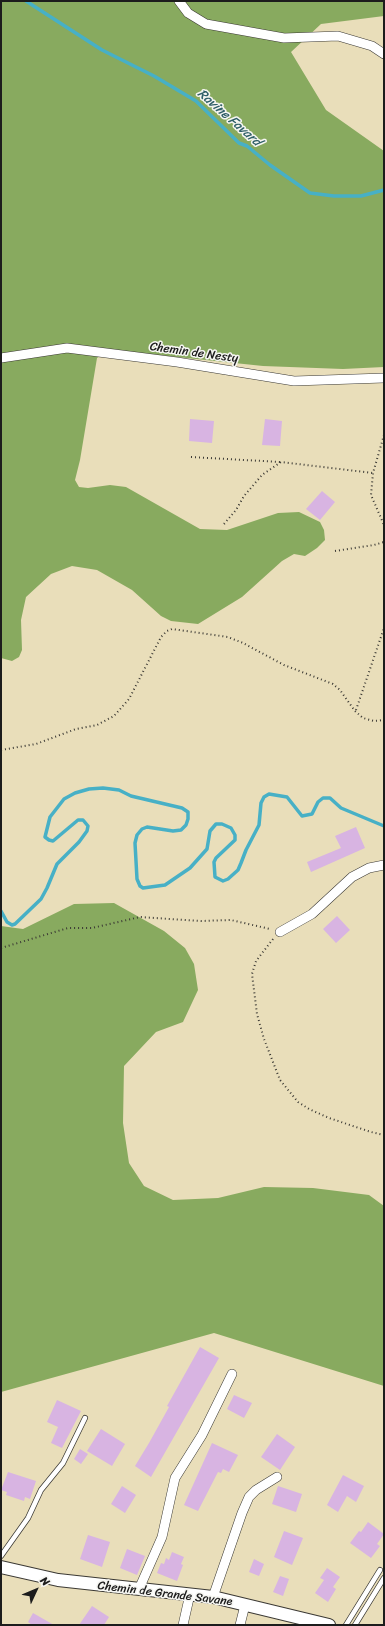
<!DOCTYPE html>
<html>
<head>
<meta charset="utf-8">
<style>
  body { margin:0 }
  #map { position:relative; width:385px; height:1626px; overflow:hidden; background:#e9deba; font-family:Sriracha,sans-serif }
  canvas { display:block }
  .frame { position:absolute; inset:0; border:2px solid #1c1c1c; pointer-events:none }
  .north { position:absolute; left:16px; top:1570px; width:40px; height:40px; -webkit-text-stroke:3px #f6f6f2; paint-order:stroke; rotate:46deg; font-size:11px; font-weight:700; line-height:16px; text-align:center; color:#1c1c1c }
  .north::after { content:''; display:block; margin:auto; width:14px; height:18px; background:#1c1c1c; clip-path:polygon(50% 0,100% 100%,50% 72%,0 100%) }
</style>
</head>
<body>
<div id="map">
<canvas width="385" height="1626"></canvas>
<div class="frame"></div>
<div class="north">N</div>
</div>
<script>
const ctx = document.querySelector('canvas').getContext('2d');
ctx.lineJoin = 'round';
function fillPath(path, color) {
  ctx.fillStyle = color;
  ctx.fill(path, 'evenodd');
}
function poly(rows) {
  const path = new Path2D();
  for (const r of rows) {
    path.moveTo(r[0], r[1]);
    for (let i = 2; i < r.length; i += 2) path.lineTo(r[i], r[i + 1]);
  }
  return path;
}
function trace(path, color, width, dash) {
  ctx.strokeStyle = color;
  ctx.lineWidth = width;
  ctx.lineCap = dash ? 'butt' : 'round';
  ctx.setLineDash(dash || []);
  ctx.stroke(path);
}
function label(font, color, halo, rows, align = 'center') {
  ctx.font = font + ' Sriracha,sans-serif';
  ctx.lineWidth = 3;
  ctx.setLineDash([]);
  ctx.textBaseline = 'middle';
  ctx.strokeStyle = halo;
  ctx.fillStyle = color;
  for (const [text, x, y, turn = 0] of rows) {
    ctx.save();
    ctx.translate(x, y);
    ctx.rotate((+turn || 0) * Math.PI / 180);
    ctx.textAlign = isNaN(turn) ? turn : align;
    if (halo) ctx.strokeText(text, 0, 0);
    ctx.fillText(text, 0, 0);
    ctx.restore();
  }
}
const forest = poly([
  [1,1,384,1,384,16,321,24,291,52,326,110,384,151,384,367,343,369,263,366,110,350,97,358,80,460,75,480,79,487,88,488,110,485,126,487,200,529,227,530,278,513,299,512,320,522,324,530,325,540,317,548,305,556,294,554,282,561,242,597,198,624,171,621,161,616,132,590,97,570,72,566,51,574,26,597,21,620,22,650,19,657,12,661,1,658],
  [114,903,164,931,185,948,194,964,198,990,183,1022,156,1032,124,1066,123,1123,129,1163,144,1186,173,1200,218,1198,264,1187,313,1188,369,1195,384,1206,384,1386,214,1333,1,1392,1,926,23,929,74,904]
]);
const stream = poly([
  [26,1,102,50,154,76,196,101,239,143,247,146,270,165,310,193,334,196,361,196,384,190],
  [1,911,7,922,12,925,15,924,41,899,47,888,57,864,79,842,87,831,88,826,83,820,78,820,53,841,49,840,45,837,50,817,64,799,75,793,89,789,103,788,119,790,131,796,182,808,188,812,188,819,186,825,181,830,173,831,147,827,142,829,137,835,135,843,137,879,140,886,143,888,165,885,190,868,207,849,210,831,216,824,222,824,231,828,235,835,235,840,216,858,214,862,215,877,223,881,228,879,238,870,241,863,246,850,259,825,261,803,264,797,269,794,287,797,302,816,312,814,318,802,323,798,330,798,341,808,384,826]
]);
const building = poly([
  [190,419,214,421,212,443,189,441],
  [265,419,282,421,280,446,262,445],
  [322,491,335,502,320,520,306,509],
  [356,827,365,848,311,872,307,862,341,848,335,836],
  [337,916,350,930,336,943,323,929],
  [200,1347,219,1358,151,1477,135,1466,149,1443,169,1407,167,1406],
  [234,1395,252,1403,244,1418,227,1409],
  [57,1400,81,1411,62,1448,51,1443,58,1427,47,1422],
  [101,1429,125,1444,112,1466,87,1451],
  [277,1434,295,1447,280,1470,261,1457],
  [212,1443,238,1455,229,1472,223,1469,221,1473,218,1472,198,1511,184,1505],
  [80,1449,88,1454,81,1464,74,1459],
  [8,1472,36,1481,30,1499,25,1497,24,1501,6,1495,7,1492,1,1490],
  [343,1475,364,1486,356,1502,347,1496,338,1512,327,1505],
  [122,1486,136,1495,125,1513,111,1504],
  [278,1486,302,1494,296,1512,272,1504],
  [368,1522,384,1534,377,1544,380,1546,371,1558,350,1543,359,1531,361,1532],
  [284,1531,303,1538,292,1565,274,1557],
  [88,1535,110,1542,102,1567,80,1559],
  [127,1549,145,1556,137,1575,120,1568],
  [172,1552,184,1557,181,1564,183,1565,177,1581,157,1573,161,1563,164,1564,166,1558,169,1560],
  [254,1559,264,1564,259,1576,249,1572],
  [327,1568,340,1577,333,1587,336,1589,328,1602,315,1593,324,1580,320,1578],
  [280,1576,289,1579,283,1596,273,1592],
  [92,1606,109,1617,104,1625,79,1625],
  [33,1613,54,1625,32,1625,28,1622]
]);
const path = poly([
  [384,435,373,473,371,495,384,525],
  [191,457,280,462],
  [224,524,236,510,244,496,262,475,281,462,373,473],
  [335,551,374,545,384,542],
  [356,710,384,628],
  [1,750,36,744,76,729,97,725,114,716,129,699,161,637,167,631,172,629,228,637,243,643,284,665,333,684,340,690,355,711,363,718,374,721,384,720],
  [273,939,256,961,252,974,257,1014,264,1039,280,1080,298,1102,309,1109,329,1118,371,1132,384,1135],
  [1,948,68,928,92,928,140,917,201,921,231,920,270,929]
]);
const lane = poly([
  [1,1556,28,1518,41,1490,63,1463,85,1418],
  [346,1625,380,1570],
  [355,1625,384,1578]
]);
const street = poly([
  [179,1,188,13,206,24,284,38,338,36,372,46,384,54],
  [1,358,67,348,177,362,294,381,384,378],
  [280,932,312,914,352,877,369,868,384,865],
  [139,1589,162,1537,175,1478,202,1435,232,1374],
  [213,1597,242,1513,249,1497,256,1490,277,1477],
  [183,1625,190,1594],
  [240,1625,245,1605]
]);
const secondary = poly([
  [1,1567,58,1580,213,1597,329,1625]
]);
const streetNames = [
  ["Chemin de Nesty",194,353,8],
  ["Chemin de Grande Savane",165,1594,7]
];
const waterNames = [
  ["Ravine Favard",229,118,41]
];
fillPath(forest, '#88aa5f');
trace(stream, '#47b0c6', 3.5);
fillPath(building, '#d8b4e2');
trace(lane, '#3b3934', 6);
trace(street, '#3b3934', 10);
trace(secondary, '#3b3934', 14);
trace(path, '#3b3934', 2, [1, 3]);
trace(lane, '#fff', 4.5);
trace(street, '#fff', 9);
trace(secondary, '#fff', 12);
label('12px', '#1c1c1c', '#f6f6f2', streetNames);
label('italic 13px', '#2f5f68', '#f6f6f2', waterNames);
</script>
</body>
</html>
